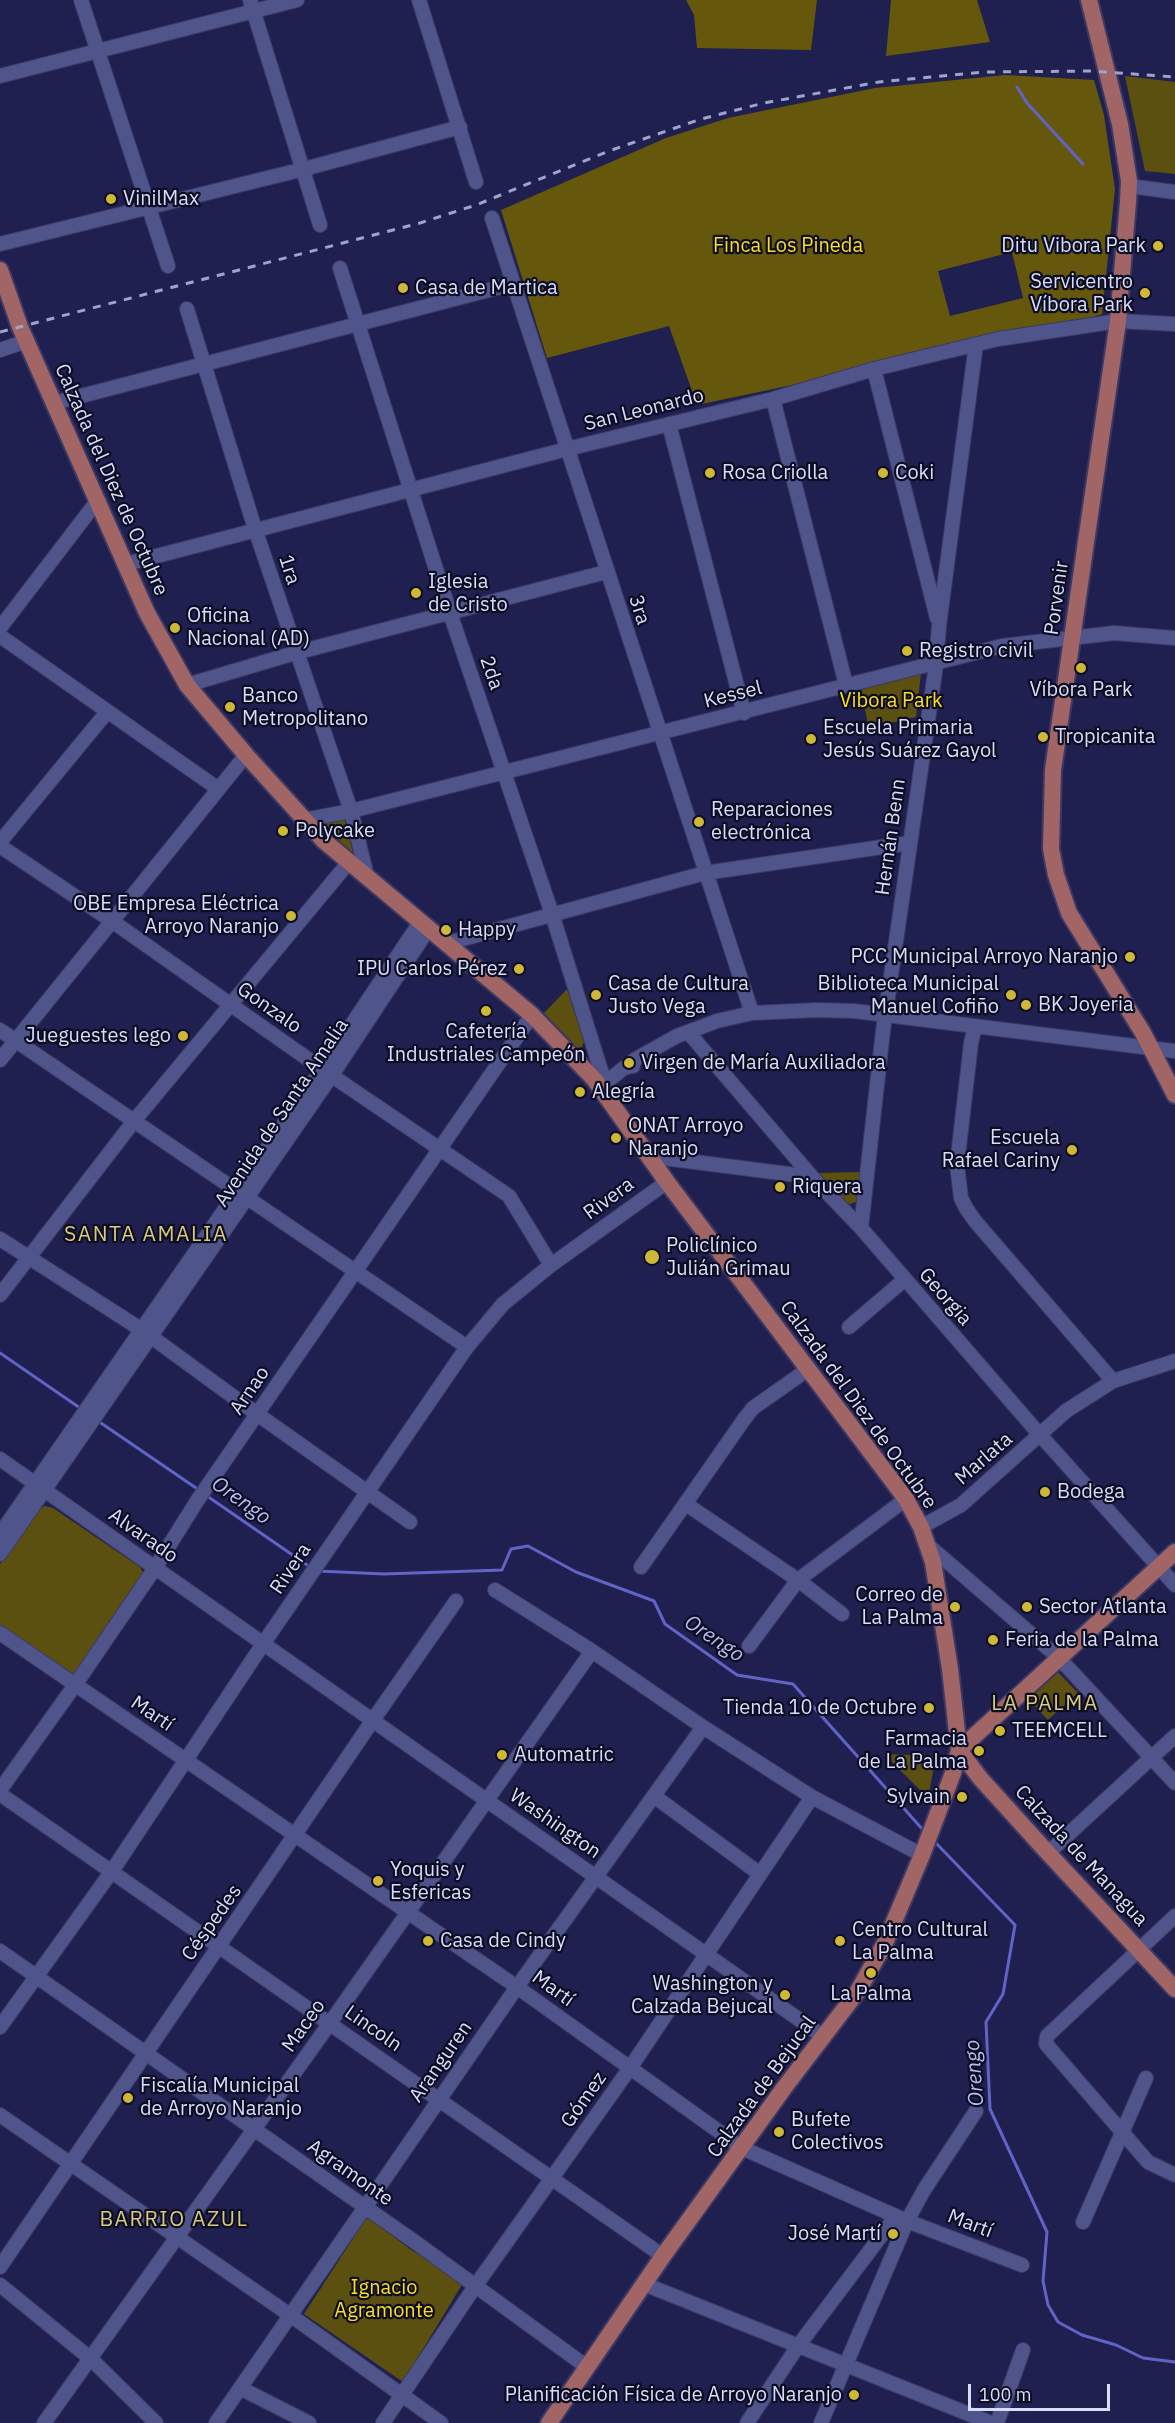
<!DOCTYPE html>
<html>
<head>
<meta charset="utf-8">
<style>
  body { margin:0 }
  #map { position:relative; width:1175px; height:2423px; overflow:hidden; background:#1f1f50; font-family:"IBM Plex Sans",sans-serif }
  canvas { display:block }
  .scale { position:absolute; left:968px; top:2384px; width:142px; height:27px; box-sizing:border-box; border:3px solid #d8ddfc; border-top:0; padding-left:8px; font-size:18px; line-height:21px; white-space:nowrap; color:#d8ddfc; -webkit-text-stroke:4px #0c0d22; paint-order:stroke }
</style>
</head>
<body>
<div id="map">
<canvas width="1175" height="2423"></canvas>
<div class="scale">100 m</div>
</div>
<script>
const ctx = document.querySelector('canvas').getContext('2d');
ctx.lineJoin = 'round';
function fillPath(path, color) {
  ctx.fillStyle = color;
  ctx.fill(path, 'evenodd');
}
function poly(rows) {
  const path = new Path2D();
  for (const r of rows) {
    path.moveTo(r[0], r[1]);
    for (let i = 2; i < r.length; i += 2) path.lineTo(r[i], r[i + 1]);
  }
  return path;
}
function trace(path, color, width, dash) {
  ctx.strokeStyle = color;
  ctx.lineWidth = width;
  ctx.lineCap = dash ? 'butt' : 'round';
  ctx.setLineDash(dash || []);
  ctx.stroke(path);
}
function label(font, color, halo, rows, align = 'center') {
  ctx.font = font + ' "IBM Plex Sans",sans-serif';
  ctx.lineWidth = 4.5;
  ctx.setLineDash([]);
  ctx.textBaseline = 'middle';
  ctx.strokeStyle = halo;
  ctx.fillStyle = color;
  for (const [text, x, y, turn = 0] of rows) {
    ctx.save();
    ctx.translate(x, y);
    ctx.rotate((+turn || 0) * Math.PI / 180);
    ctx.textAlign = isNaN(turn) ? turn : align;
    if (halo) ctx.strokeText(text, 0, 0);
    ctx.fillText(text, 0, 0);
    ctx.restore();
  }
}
const green = poly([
  [1125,76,1175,82,1175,174,1145,171],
  [921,673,916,717,869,728,860,687],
  [344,817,354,856,320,822],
  [567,989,584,1041,582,1047,577,1048,544,1013],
  [861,1172,859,1201,850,1204,846,1203,819,1173],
  [45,1506,53,1508,140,1567,143,1572,142,1579,75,1676,0,1630,0,1564,37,1510],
  [1056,1670,1078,1693,1048,1720,1026,1697],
  [884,1754,936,1756,928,1798],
  [367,2217,410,2249,463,2283,403,2382,304,2314]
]);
const forest = poly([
  [686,0,817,0,811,50,697,48,694,15],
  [891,0,977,0,990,42,886,56],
  [1005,75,1094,80,1104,115,1115,189,1102,314,1087,319,982,336,873,368,697,405,669,326,547,358,501,210,666,138,728,118,875,88],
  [1012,252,1023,298,950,316,938,271]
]);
const stream = poly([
  [1017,87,1027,103,1083,164],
  [0,1353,80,1408],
  [98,1421,199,1490],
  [207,1496,310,1567],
  [318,1571,384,1574,502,1570,511,1549,528,1546,576,1572,654,1601,665,1624,737,1675,793,1684,924,1831],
  [933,1840,1015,1925,1003,1994,986,2022,990,2109,1047,2232,1043,2281,1048,2305,1058,2322,1082,2335,1116,2345,1143,2358,1175,2362]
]);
const minor = poly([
  [81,0,168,266],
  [250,0,320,225],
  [419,0,476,182],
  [0,76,297,0],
  [1129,186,1175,192],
  [492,218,752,1013],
  [0,244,304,169,460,127],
  [340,268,450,613,552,914,608,1093],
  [187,309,255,529,351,811,367,876],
  [0,350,27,341],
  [874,369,937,618],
  [773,399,846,685],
  [54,403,512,284],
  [669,424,744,713],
  [126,564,567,449,773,399,874,369,998,339,1118,321,1175,324],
  [0,628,98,500],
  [0,636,217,788],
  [187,685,295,653,606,572],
  [303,820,351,811,1002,646,1114,633,1175,638],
  [0,842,107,712],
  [0,846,112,921,322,1069,509,1196,551,1265],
  [448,943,705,873,909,843],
  [975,1027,971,1043,957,1165,961,1198,966,1208,975,1221,1113,1381],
  [0,1030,467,1347],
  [688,1032,812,1177,861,1228,1040,1435,1175,1585],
  [0,1060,246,755],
  [600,1087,624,1068,633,1066,634,1060,677,1036,717,1021,752,1013,817,1010,854,1011,1175,1051],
  [648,1156,812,1177],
  [861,1228,883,1031,936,665,939,626,976,344],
  [0,1239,142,1330,257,1414,410,1522],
  [0,1295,134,1121,349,862],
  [849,1327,904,1280],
  [0,1459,824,2037],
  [686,1504,798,1580,842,1614],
  [921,1527,961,1505,1066,1411,1113,1381,1175,1361],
  [0,1534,322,1069,421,921],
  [929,1546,1059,1658,1175,1783],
  [0,1554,332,1075,429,928],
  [641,1567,745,1418,753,1408,807,1370],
  [495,1590,592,1651,703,1727,812,1797,922,1855],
  [0,1633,517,1987,742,2148,907,2221,1022,2265],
  [749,1646,798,1580,906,1499],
  [0,1790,75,1685,155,1568,197,1501,532,1015],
  [0,1794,663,2256],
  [654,1796,760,1874],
  [1048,1853,1175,1736],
  [1175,1916,1047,2036,1046,2044,1148,2162,1175,2175],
  [0,1951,415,2242,587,2367],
  [0,2027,112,1871,263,1644,467,1347,503,1304,551,1265,667,1182],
  [0,2115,290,2315,441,2423],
  [1083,2222,1146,2078],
  [0,2267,373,1720,456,1601],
  [644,2284,991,2423],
  [0,2285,91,2359,156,2423],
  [240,2388,309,2423],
  [44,2423,330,2023,592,1651],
  [216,2423,517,1987,703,1727],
  [383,2423,476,2285,630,2068,812,1797],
  [747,2423,798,2346,896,2216],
  [821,2423,907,2221,924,2190,976,2111],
  [997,2423,1023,2350]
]);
const major = poly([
  [1089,0,1120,124,1129,181,1128,202,1118,321,1053,770,1051,849,1056,875,1069,913,1143,1033,1175,1095],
  [0,270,20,327,147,613,187,685,246,755,323,840,532,1015,594,1079,667,1182,906,1499,921,1527,933,1562,950,1669,959,1750,953,1773,922,1855,885,1943,858,1991,784,2088,663,2256,549,2423],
  [959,1750,980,1778,1048,1853,1175,1989],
  [959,1750,1175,1552]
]);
const rail = poly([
  [0,332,420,223,476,205,609,151,701,119,764,103,879,82,985,72,1091,71,1175,77]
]);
const markers = [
  [111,199,6,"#cfb837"],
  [1158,246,6,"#cfb837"],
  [403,288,6,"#cfb837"],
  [1145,293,6,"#cfb837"],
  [710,473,6,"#cfb837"],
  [883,473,6,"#cfb837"],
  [416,593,6,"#cfb837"],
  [175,628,6,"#cfb837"],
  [907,651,6,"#cfb837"],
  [1081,668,6,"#cfb837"],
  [230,707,6,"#cfb837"],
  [1043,737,6,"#cfb837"],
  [811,739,6,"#cfb837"],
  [699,822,6,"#cfb837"],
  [283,831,6,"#cfb837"],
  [291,916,6,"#cfb837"],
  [446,930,6,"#cfb837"],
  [1130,957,6,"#cfb837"],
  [519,969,6,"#cfb837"],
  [596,995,6,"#cfb837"],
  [1011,995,6,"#cfb837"],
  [1026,1005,6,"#cfb837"],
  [486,1011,6,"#cfb837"],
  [183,1036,6,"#cfb837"],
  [629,1063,6,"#cfb837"],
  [580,1092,6,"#cfb837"],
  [616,1138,6,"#cfb837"],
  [1072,1150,6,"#cfb837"],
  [780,1187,6,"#cfb837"],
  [652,1257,8,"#cfb837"],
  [1045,1492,6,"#cfb837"],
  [955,1607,6,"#cfb837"],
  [1027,1607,6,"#cfb837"],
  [993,1640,6,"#cfb837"],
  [929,1708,6,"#cfb837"],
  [1000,1731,6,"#cfb837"],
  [979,1751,6,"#cfb837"],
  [502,1755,6,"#cfb837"],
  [962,1797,6,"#cfb837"],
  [378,1881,6,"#cfb837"],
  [428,1941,6,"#cfb837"],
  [840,1941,6,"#cfb837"],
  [871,1973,6,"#cfb837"],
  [785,1995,6,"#cfb837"],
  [128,2098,6,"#cfb837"],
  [779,2132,6,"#cfb837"],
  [893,2234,6,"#cfb837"],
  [854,2395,6,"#cfb837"]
];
const poiNames = [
  ["VinilMax",123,199],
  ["Ditu Vibora Park",1146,246,"right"],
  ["Servicentro",1133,282,"right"],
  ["Víbora Park",1133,305,"right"],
  ["Casa de Martica",415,288],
  ["Rosa Criolla",722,473],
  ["Coki",895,473],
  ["Iglesia",428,582],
  ["de Cristo",428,605],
  ["Oficina",187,616],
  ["Nacional (AD)",187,639],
  ["Registro civil",919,651],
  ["Víbora Park",1081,690,"center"],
  ["Banco",242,696],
  ["Metropolitano",242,719],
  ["Escuela Primaria",823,728],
  ["Jesús Suárez Gayol",823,751],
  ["Tropicanita",1055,737],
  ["Reparaciones",711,810],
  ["electrónica",711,833],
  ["Polycake",295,831],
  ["OBE Empresa Eléctrica",279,904,"right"],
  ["Arroyo Naranjo",279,927,"right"],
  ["Happy",458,930],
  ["PCC Municipal Arroyo Naranjo",1118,957,"right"],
  ["IPU Carlos Pérez",507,969,"right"],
  ["Casa de Cultura",608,984],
  ["Justo Vega",608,1007],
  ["Biblioteca Municipal",999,984,"right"],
  ["Manuel Cofiño",999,1007,"right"],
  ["BK Joyeria",1038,1005],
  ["Cafetería",486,1032,"center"],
  ["Industriales Campeón",486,1055,"center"],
  ["Jueguestes lego",171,1036,"right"],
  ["Virgen de María Auxiliadora",641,1063],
  ["Alegría",592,1092],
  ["ONAT Arroyo",628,1126],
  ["Naranjo",628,1149],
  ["Escuela",1060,1138,"right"],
  ["Rafael Cariny",1060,1161,"right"],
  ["Riquera",792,1187],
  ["Policlínico",666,1246],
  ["Julián Grimau",666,1269],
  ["Bodega",1057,1492],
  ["Correo de",943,1595,"right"],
  ["La Palma",943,1618,"right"],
  ["Sector Atlanta",1039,1607],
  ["Feria de la Palma",1005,1640],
  ["Tienda 10 de Octubre",917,1708,"right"],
  ["TEEMCELL",1012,1731],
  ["Farmacia",967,1739,"right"],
  ["de La Palma",967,1762,"right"],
  ["Automatric",514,1755],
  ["Sylvain",950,1797,"right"],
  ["Yoquis y",390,1870],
  ["Esfericas",390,1893],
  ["Centro Cultural",852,1930],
  ["La Palma",852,1953],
  ["Casa de Cindy",440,1941],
  ["Washington y",773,1984,"right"],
  ["Calzada Bejucal",773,2007,"right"],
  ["La Palma",871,1994,"center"],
  ["Fiscalía Municipal",140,2086],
  ["de Arroyo Naranjo",140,2109],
  ["Bufete",791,2120],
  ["Colectivos",791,2143],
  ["José Martí",881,2234,"right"],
  ["Planificación Física de Arroyo Naranjo",842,2395,"right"]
];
const parkNames = [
  ["Finca Los Pineda",788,246],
  ["Vibora Park",891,701],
  ["Ignacio",384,2288],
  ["Agramonte",384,2311]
];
const streetNames = [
  ["San Leonardo",644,410,-14],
  ["Calzada del Diez de Octubre",111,480,66],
  ["1ra",289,570,72],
  ["Porvenir",1057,598,-82],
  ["3ra",639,610,72],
  ["2da",491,673,71],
  ["Kessel",733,695,-14],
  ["Hernán Benn",891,837,-82],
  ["Gonzalo",269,1008,35],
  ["Avenida de Santa Amalia",282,1113,-56],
  ["Rivera",609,1199,-36],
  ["Georgia",945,1297,49],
  ["Arnao",250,1391,-56],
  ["Calzada del Diez de Octubre",858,1405,54],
  ["Marlata",984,1459,-41],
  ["Alvarado",143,1536,35],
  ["Rivera",291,1569,-56],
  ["Martí",152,1714,34],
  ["Washington",555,1824,35],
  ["Calzada de Managua",1081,1856,47],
  ["Céspedes",212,1923,-55],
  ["Martí",553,1989,36],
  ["Maceo",304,2026,-55],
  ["Lincoln",373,2029,35],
  ["Aranguren",441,2062,-55],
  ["Calzada de Bejucal",762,2087,-54],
  ["Gómez",584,2100,-55],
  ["Agramonte",350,2173,35],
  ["Martí",970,2224,21]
];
const neighbourhoodNames = [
  ["SANTA AMALIA",146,1235],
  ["LA PALMA",1045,1704],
  ["BARRIO AZUL",174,2220]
];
const waterNames = [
  ["Orengo",241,1501,35],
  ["Orengo",714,1639,34],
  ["Orengo",975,2073,-94]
];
fillPath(green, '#5c5011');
fillPath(forest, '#65580c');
trace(stream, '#6164c7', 3);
trace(minor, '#3c3964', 16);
trace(major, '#3c3964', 20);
trace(minor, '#4f548a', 14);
trace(major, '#a26566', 16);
trace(rail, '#a0a3c8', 3, [8, 8]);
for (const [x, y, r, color] of markers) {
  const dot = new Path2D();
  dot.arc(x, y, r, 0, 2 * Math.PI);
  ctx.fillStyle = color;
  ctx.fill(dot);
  trace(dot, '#0c0d22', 2);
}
label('20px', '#d8ddfc', '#0c0d22', poiNames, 'left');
label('20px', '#fcde21', '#0c0d22', parkNames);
label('20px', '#d8ddfc', '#0c0d22', streetNames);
ctx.letterSpacing = '1.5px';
label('21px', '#d9ca7c', '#0c0d22', neighbourhoodNames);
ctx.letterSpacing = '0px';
label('italic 21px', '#b7bef1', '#0c0d22', waterNames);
</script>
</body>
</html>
